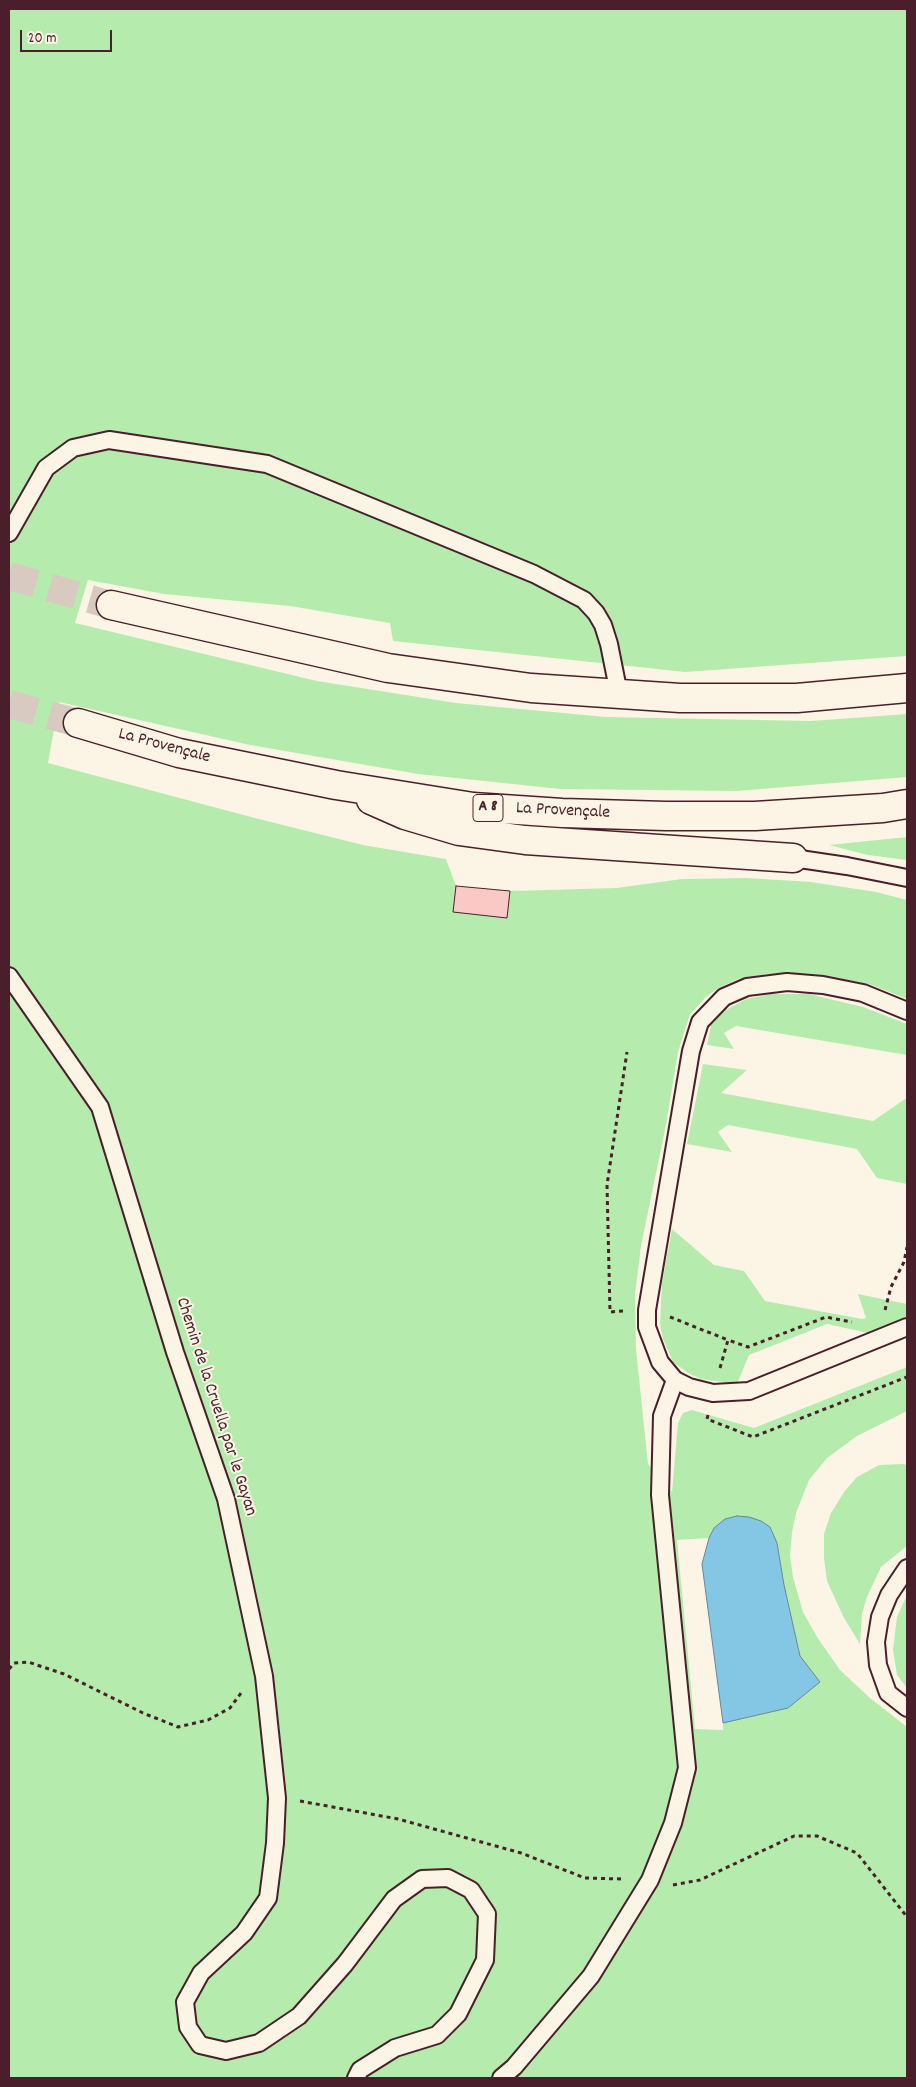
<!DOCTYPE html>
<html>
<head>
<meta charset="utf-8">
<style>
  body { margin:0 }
  #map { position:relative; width:916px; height:2087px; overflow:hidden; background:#fcf5e5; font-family:Dekko,sans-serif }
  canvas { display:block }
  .frame { position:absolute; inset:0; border:10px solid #4a1f2b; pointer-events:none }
  .scale { position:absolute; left:20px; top:30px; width:92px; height:22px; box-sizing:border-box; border:2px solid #4a1f2b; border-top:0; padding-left:6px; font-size:15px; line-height:18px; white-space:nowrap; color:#4a1f2b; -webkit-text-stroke:4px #fcf5e5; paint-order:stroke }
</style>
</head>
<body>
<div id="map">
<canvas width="916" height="2087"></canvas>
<div class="frame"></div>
<div class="scale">20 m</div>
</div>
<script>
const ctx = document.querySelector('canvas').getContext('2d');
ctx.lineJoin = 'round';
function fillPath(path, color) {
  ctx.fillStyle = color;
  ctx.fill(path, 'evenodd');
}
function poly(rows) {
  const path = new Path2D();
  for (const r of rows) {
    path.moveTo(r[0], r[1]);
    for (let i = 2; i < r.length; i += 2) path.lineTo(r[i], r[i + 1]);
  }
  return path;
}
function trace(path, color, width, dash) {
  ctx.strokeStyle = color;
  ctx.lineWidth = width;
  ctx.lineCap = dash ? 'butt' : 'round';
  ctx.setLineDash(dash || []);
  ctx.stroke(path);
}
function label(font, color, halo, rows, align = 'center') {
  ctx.font = font + ' Dekko,sans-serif';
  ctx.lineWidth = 4;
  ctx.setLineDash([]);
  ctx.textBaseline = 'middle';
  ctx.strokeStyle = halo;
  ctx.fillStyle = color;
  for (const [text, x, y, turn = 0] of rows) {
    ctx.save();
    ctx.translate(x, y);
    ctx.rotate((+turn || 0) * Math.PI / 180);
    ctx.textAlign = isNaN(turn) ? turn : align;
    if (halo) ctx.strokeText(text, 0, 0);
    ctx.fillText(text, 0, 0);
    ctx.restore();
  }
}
const green = poly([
  [9,9,907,9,907,656,685,672,393,641,390,623,290,606,164,594,88,580,75,623,317,681,456,703,606,717,811,721,907,714,907,777,737,791,560,789,418,774,250,745,59,702,48,763,255,818,363,845,446,859,456,886,453,911,507,917,510,891,616,888,682,879,747,878,811,882,876,892,907,900,907,999,872,985,838,978,794,974,769,974,738,979,717,989,706,997,690,1014,678,1052,666,1125,641,1246,635,1295,636,1349,648,1464,672,1492,678,1423,683,1413,692,1410,754,1428,907,1367,907,1411,857,1436,827,1458,809,1480,796,1513,792,1532,790,1556,793,1577,803,1612,817,1637,840,1670,870,1698,907,1727,907,2078,9,2078],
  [714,1528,777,1543,784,1585,800,1656,820,1682,787,1708,723,1723,723,1730,695,1729,677,1540,709,1538],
  [907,837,907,860,868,855,829,845],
  [771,994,809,994,863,1007,907,1024,907,1055,736,1026,724,1033,734,1049,707,1045,711,1025,722,1012,746,999],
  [703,1064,747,1070,721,1093,873,1121,905,1099,907,1100,907,1184,877,1178,857,1149,728,1125,718,1132,732,1152,687,1144],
  [672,1229,714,1265,744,1271,765,1301,862,1319,866,1318,858,1294,907,1304,907,1317,868,1333,827,1324,749,1355,737,1384,701,1379,688,1373,673,1362,663,1339,660,1324,662,1283],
  [903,1464,907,1465,907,1546,881,1567,867,1597,862,1614,860,1644,844,1618,827,1581,824,1558,824,1534,831,1513,844,1492,857,1477,879,1465],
  [907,1595,907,1688,897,1675,893,1650,897,1617]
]);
const water = poly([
  [737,1516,749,1517,761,1521,770,1527,777,1543,784,1585,800,1656,820,1682,788,1708,723,1723,702,1564,709,1538,714,1528,725,1519,737,1516]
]);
const building = poly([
  [456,886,510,891,507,918,453,912,456,886]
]);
const highwayTunnel = poly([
  [9,576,111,605],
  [9,704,78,723]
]);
const path = poly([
  [885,1310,891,1287,904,1262,907,1247],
  [623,1311,610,1312,607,1185,627,1052],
  [670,1317,728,1340],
  [720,1368,728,1340,748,1347,826,1317,852,1322],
  [708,1415,707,1419,753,1437,907,1377],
  [9,1669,14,1663,28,1662,64,1674,143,1713,178,1727,208,1720,230,1708,241,1693],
  [300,1801,398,1819,521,1853,585,1878,623,1879],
  [673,1885,700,1880,794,1836,817,1836,857,1853,907,1917]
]);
const lane = poly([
  [9,533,46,468,73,448,109,440,267,464,534,574,584,600,596,613,603,625,609,644,619,694],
  [793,858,847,866,907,878],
  [9,976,100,1107,175,1352,226,1499,264,1676,277,1798,275,1843,268,1898,244,1933,201,1973,185,2002,188,2027,200,2045,226,2051,259,2043,299,2016,345,1964,394,1899,422,1879,448,1878,471,1890,487,1914,485,1960,458,2014,437,2035,395,2048,360,2070,356,2078],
  [907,1011,863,993,823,985,787,982,747,987,724,997,700,1022,691,1051,647,1310,647,1327,660,1362,675,1380,689,1387,713,1393,749,1391,907,1327],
  [907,1568,889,1595,880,1617,876,1642,878,1665,888,1693,907,1708],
  [501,2078,514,2067,591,1976,650,1880,673,1823,687,1768,660,1495,662,1416,675,1380]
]);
const highway = poly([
  [111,605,388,668,531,688,680,698,797,698,907,688],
  [78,723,179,753,336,785,473,807,562,813,666,816,755,816,883,808,907,804],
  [371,800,405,815,459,831,525,840,793,858]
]);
const shields = [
  [488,808,30]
];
const shieldNames = [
  ["A 8",488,808]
];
const streetNames = [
  ["La Provençale",164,747,15],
  ["La Provençale",563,812,3],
  ["Chemin de la Cruella par le Gayan",215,1407,72]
];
fillPath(green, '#b5ecae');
fillPath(water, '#83c7e4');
trace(water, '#6c849a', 1);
fillPath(building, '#fac9c5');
trace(building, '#4a1f2b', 1);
trace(highwayTunnel, '#d8cac0', 28, [28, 14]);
trace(lane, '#4a1f2b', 20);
trace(highway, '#4a1f2b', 31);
trace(path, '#4a1f2b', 3, [4, 4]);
trace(lane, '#fcf5e5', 16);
trace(highway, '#fcf5e5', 28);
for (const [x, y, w] of shields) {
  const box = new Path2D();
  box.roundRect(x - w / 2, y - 13.5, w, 27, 4);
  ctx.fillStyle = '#fcf5e5';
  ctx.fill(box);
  trace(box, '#4a1f2b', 1);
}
label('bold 16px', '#4a1f2b', null, shieldNames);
label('18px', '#4a1f2b', '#fcf5e5', streetNames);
</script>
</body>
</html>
